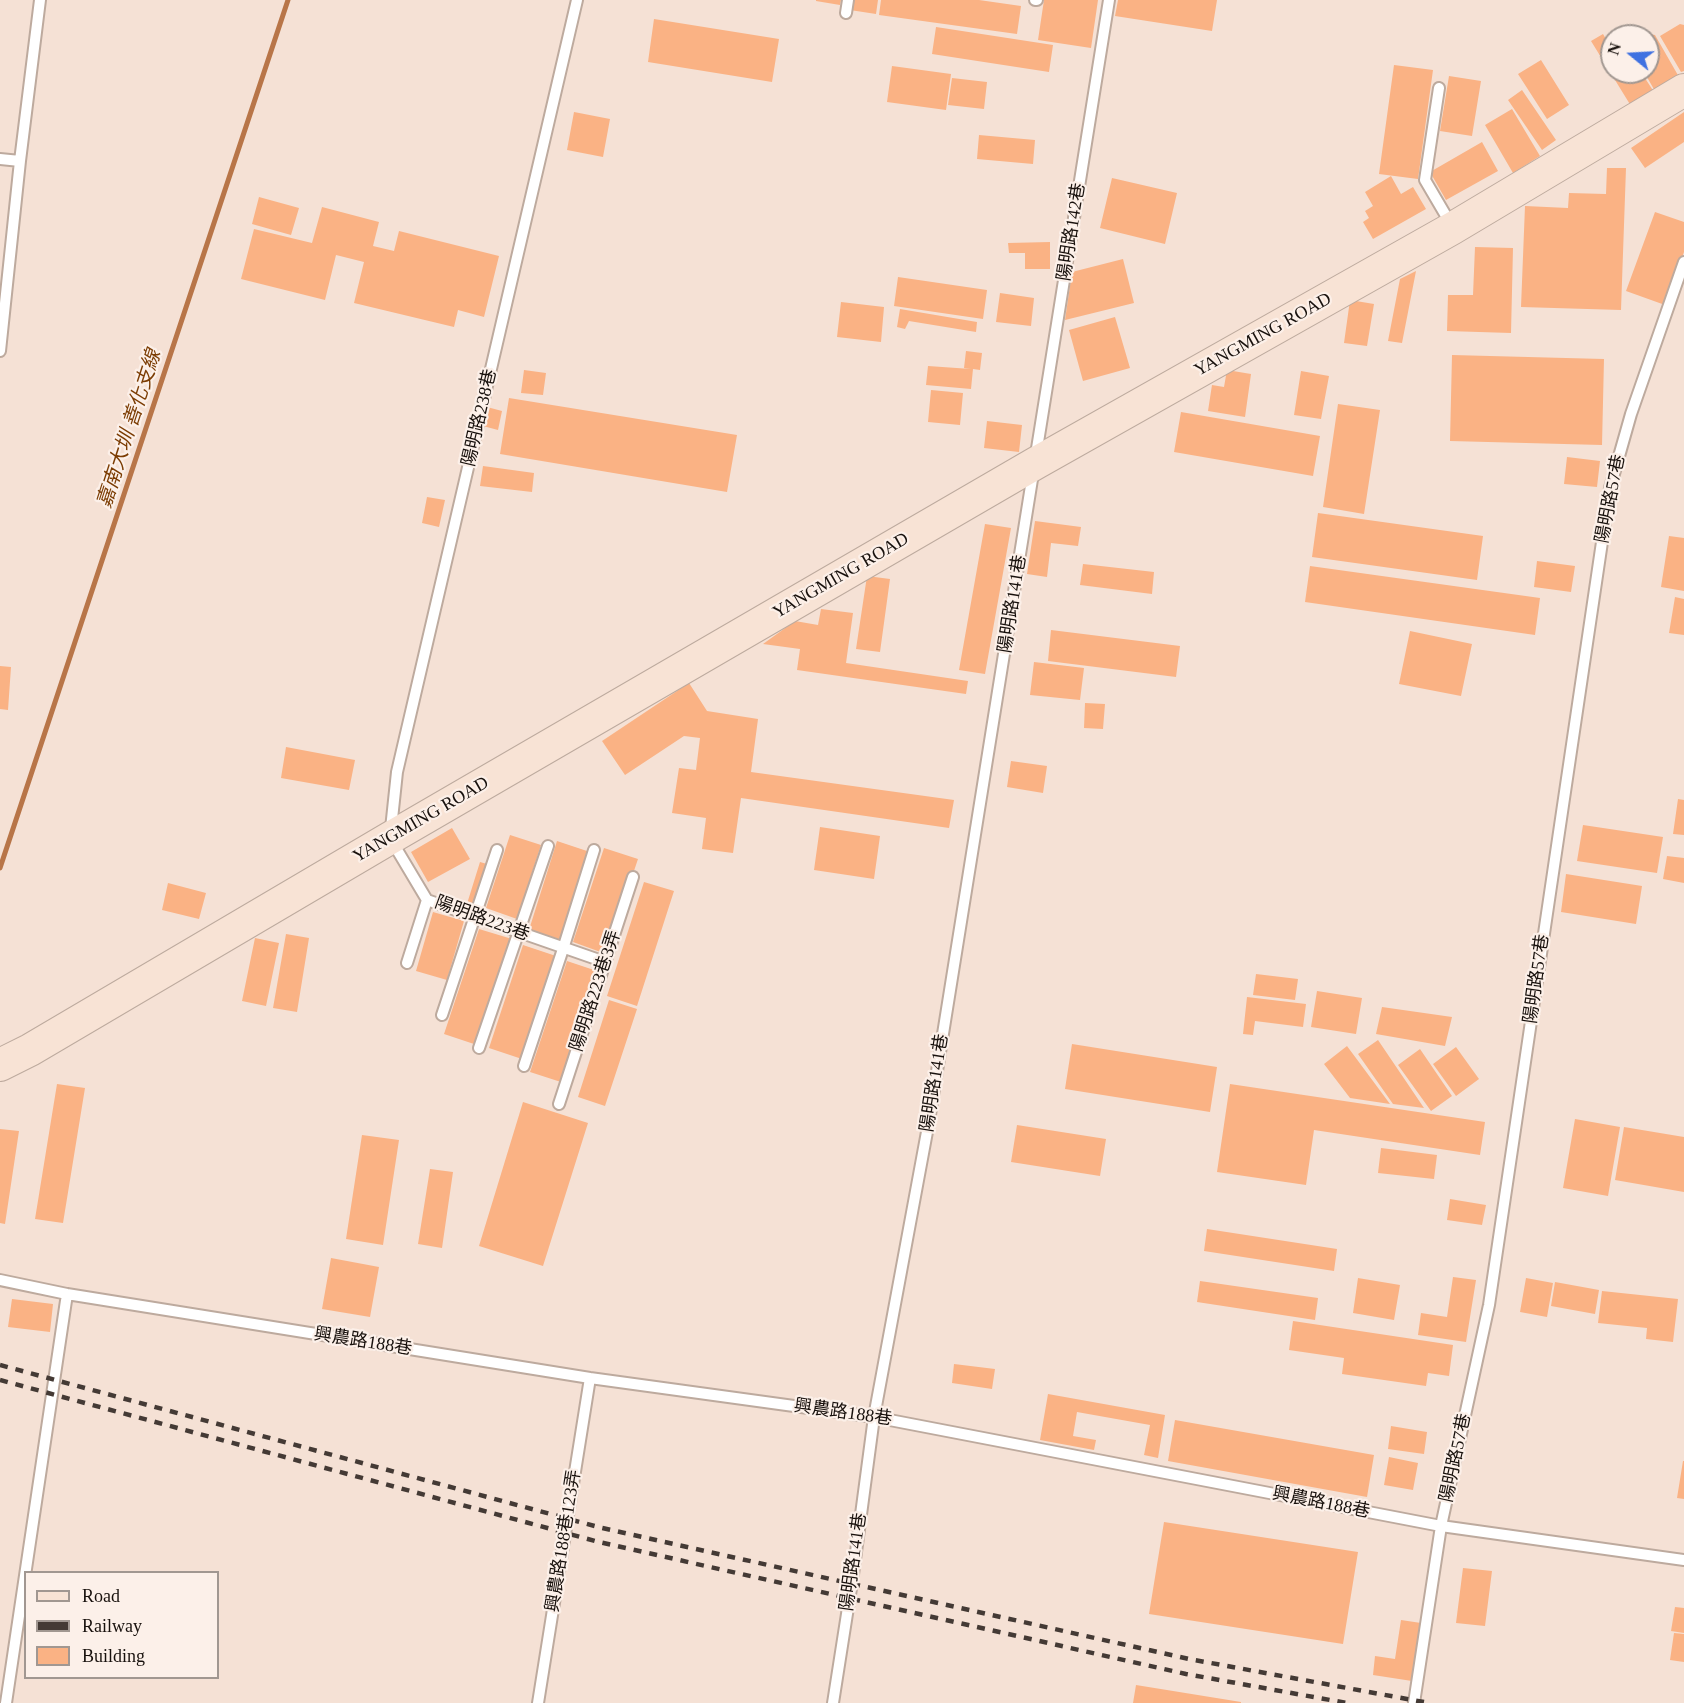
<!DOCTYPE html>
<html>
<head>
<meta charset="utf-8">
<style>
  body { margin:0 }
  #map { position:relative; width:1684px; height:1703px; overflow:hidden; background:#f5e1d5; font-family:"Times New Roman",serif }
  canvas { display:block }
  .legend { position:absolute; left:24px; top:1571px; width:195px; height:108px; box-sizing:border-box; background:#fcf0e9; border:2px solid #a19791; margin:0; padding:8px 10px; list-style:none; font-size:18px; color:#18110d }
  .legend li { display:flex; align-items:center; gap:12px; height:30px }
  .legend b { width:30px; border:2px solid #a19791 }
  .north { position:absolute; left:1600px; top:24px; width:60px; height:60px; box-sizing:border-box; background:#fcf0e9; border:2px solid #a19791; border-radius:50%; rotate:288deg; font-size:16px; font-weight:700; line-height:24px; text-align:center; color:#18110d }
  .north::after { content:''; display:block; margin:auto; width:21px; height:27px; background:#3f71e1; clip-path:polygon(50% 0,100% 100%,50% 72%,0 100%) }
</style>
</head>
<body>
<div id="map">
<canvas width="1684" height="1703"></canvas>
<ul class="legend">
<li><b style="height:8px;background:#f8e3d5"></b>Road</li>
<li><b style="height:8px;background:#443a35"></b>Railway</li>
<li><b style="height:16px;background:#fab284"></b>Building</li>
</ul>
<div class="north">N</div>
</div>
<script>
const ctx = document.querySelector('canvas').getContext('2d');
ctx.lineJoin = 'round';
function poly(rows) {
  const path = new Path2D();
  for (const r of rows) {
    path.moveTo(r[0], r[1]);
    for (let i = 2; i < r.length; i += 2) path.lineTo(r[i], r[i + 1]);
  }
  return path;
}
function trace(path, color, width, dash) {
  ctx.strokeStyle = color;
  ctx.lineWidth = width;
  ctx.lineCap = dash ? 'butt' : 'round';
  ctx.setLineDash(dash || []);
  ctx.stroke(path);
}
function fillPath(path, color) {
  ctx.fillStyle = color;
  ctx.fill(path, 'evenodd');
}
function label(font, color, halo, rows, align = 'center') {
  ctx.font = font + ' "Times New Roman","Noto Sans TC",serif';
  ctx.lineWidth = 4.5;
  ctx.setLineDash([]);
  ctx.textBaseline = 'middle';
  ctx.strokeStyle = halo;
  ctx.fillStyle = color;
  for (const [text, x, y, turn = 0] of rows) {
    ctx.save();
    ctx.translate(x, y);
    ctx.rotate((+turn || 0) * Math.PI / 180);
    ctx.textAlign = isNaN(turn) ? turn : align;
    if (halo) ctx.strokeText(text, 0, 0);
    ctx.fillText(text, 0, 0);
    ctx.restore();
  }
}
const stream = poly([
  [0,868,288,0]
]);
const building = poly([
  [816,0,841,0,840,5,816,1],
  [851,0,878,0,876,14,850,10],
  [881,0,979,0,1021,6,1017,34,879,15],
  [1044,0,1098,0,1091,48,1038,40],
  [1118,0,1217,0,1212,31,1115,16],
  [654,19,779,39,772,82,648,62],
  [1680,24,1684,25,1684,71,1681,72,1660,36],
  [936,27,1053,45,1049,72,932,54],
  [1621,33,1645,34,1645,36,1623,36],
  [1603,34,1612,49,1612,72,1641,72,1654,92,1631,106,1591,41],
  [1648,34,1655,35,1679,77,1655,91,1644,72,1648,72],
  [1541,60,1569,105,1547,119,1518,74],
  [1394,65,1433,70,1418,179,1379,174],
  [892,66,951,74,946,110,887,102],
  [1449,76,1481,81,1472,136,1440,131],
  [952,78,987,82,984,109,948,105],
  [1522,90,1556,140,1542,150,1508,100],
  [1512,109,1540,156,1513,173,1485,125],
  [574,112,610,119,603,157,567,150],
  [1684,112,1684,142,1645,168,1631,148],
  [979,135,1035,140,1033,164,977,159],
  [1482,142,1498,171,1446,200,1430,172],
  [1607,168,1626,168,1621,310,1521,307,1525,206,1568,208,1569,193,1606,194],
  [1391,176,1401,194,1413,187,1426,209,1373,239,1363,222,1369,218,1365,211,1373,206,1365,192],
  [1112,178,1177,193,1165,244,1100,228],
  [259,197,299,208,291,235,252,224],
  [322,207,379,222,373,246,394,251,399,231,499,256,484,317,458,310,454,327,354,303,364,262,336,255,325,300,241,279,254,229,312,243],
  [1655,212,1684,222,1684,252,1665,305,1626,291],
  [1050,242,1050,269,1025,269,1025,253,1009,253,1008,243],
  [1475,247,1513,248,1511,333,1447,331,1448,295,1473,295],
  [1123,259,1134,303,1065,320,1072,272],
  [1416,271,1402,343,1388,341,1400,279],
  [898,277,987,290,983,319,894,306],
  [1000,293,1034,298,1031,326,996,322],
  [1350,300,1374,304,1367,346,1344,343],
  [841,302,884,307,881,342,837,337],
  [900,309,977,322,976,332,909,321,905,329,897,327],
  [1115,317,1130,368,1083,381,1069,330],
  [966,351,982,353,980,370,973,369,971,389,926,385,928,366,971,369,964,368],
  [1452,355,1604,359,1602,445,1450,441],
  [524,370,546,373,543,395,521,393],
  [1227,370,1251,374,1245,417,1208,411,1212,385,1224,387],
  [1301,371,1329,376,1321,419,1294,415],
  [931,390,963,393,960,425,928,422],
  [509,398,737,435,727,492,500,454],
  [1338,404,1380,410,1364,514,1323,507],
  [487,407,502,411,498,430,483,426],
  [1181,412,1320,436,1313,476,1174,452],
  [987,421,1022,425,1019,452,984,448],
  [1567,457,1600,461,1597,487,1564,484],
  [483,466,534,473,532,492,480,486],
  [427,497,445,500,439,527,422,523],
  [1318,513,1483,536,1477,580,1312,557],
  [1035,521,1081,527,1078,546,1051,543,1047,577,1027,574],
  [985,524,1011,528,985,674,959,670],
  [1669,536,1684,538,1684,591,1661,587],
  [1537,561,1575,566,1571,592,1534,587],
  [1083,564,1154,572,1152,594,1080,585],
  [1310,566,1540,598,1535,635,1305,602],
  [867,576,890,579,880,652,856,649],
  [1675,597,1684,599,1684,635,1669,633],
  [821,609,853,613,846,663,968,681,966,694,797,670,800,649,763,644,795,621,818,625],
  [1051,630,1180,646,1176,677,1048,661],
  [1410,631,1472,644,1461,696,1399,684],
  [1034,662,1084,668,1080,700,1030,695],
  [0,666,11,667,8,710,0,709],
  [689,683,707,711,758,719,751,772,954,800,949,828,741,798,733,853,702,849,706,818,672,813,679,768,696,770,700,738,684,736,625,775,602,741],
  [1085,703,1105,704,1103,729,1084,728],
  [286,747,355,760,349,790,281,778],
  [1011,761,1047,766,1043,793,1007,787],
  [1678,799,1684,800,1684,835,1673,834],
  [1583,825,1663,837,1657,873,1577,861],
  [820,827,880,836,874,879,814,870],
  [452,828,470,859,428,882,411,852],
  [510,835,541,845,517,919,486,908],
  [557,841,590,852,561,944,528,933],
  [604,848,638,859,606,954,573,942],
  [1667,856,1684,858,1684,883,1663,879],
  [480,862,494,866,480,910,466,907],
  [1566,874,1642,886,1636,924,1561,912],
  [644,882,674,891,637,1006,607,996],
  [168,883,206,893,199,919,162,910],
  [433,912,464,921,447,980,416,971],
  [479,929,512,939,477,1045,444,1034],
  [286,934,309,938,297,1012,273,1008],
  [255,938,279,943,266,1006,242,1001],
  [523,945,556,956,522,1059,489,1048],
  [567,961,600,972,564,1083,530,1072],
  [1256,974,1298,979,1295,1000,1253,995],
  [1317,991,1362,998,1356,1034,1311,1027],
  [1247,997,1306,1004,1303,1027,1255,1021,1253,1035,1243,1034],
  [609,1000,637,1009,605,1106,578,1097],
  [1382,1007,1452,1017,1445,1046,1376,1034],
  [1378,1040,1424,1108,1393,1104,1358,1054],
  [1072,1044,1217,1067,1210,1112,1065,1089],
  [1347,1046,1390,1104,1350,1098,1324,1064],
  [1456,1047,1479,1079,1456,1096,1433,1064],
  [1420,1049,1452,1096,1431,1111,1398,1065],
  [57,1084,85,1088,63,1223,35,1219],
  [1230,1084,1485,1122,1480,1155,1314,1130,1306,1185,1217,1172],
  [523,1102,588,1123,543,1266,479,1246],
  [1575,1119,1620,1127,1608,1196,1563,1188],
  [1017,1125,1106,1139,1100,1176,1011,1162],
  [1624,1127,1684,1137,1684,1192,1615,1180],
  [0,1129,19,1131,5,1224,0,1223],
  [362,1135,399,1140,383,1245,346,1239],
  [1381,1148,1437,1155,1434,1179,1378,1173],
  [430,1169,453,1172,442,1248,418,1244],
  [1450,1199,1486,1205,1482,1225,1447,1220],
  [1207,1229,1337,1249,1334,1271,1204,1251],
  [331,1258,379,1267,370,1317,322,1309],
  [1453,1277,1476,1280,1466,1342,1418,1335,1421,1313,1447,1317],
  [1358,1278,1400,1285,1394,1320,1353,1313],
  [1526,1278,1553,1283,1547,1317,1520,1312],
  [1200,1281,1318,1298,1315,1320,1197,1302],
  [1555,1282,1599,1290,1595,1314,1551,1306],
  [1602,1291,1678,1299,1673,1342,1646,1339,1647,1328,1598,1323],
  [12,1299,53,1304,50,1332,8,1327],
  [1293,1321,1453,1345,1449,1376,1428,1373,1426,1386,1342,1374,1344,1358,1289,1350],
  [954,1364,995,1369,992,1389,952,1383],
  [1048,1394,1165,1415,1158,1458,1144,1455,1150,1425,1077,1412,1073,1436,1096,1440,1094,1450,1040,1440],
  [1175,1420,1374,1455,1367,1497,1168,1461],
  [1391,1426,1427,1432,1424,1454,1388,1449],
  [1389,1457,1418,1463,1413,1490,1384,1485],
  [1683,1461,1684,1461,1684,1499,1677,1498],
  [1164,1522,1358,1552,1343,1644,1149,1614],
  [1463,1568,1492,1571,1485,1626,1456,1623],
  [1675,1607,1684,1608,1684,1633,1671,1631],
  [1401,1620,1421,1623,1412,1681,1373,1675,1375,1656,1395,1659],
  [1674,1633,1684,1634,1684,1662,1670,1660],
  [1136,1685,1241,1702,1241,1703,1133,1703]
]);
const lane = poly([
  [577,0,397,772,390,838,427,900,605,962],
  [1035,0,1037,0],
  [846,13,848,0],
  [1439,88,1425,180,1452,226],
  [0,159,20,161],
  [0,351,20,161,40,0],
  [407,963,427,900],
  [442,1015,497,850],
  [479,1048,548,846],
  [524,1066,563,949,594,850],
  [559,1104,633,877],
  [0,1280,67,1294,590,1378,874,1417,1441,1526,1684,1560],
  [6,1703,67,1294],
  [538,1703,590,1378],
  [833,1703,852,1582,874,1417,929,1121,1109,0],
  [1414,1703,1441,1526,1489,1305,1610,488,1631,414,1684,262]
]);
const secondary = poly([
  [0,1065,30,1050,390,838,1036,463,1453,228,1684,90]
]);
const rail = poly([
  [0,1365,602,1528,1189,1659,1429,1703],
  [0,1380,599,1542,1186,1674,1347,1703]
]);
const streetNames = [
  ["陽明路142巷",1072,232,-81],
  ["YANGMING ROAD",1263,335,-29],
  ["陽明路238巷",480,418,-77],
  ["陽明路57巷",1611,499,-79],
  ["YANGMING ROAD",841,576,-30],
  ["陽明路141巷",1013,604,-81],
  ["YANGMING ROAD",421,820,-30],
  ["陽明路223巷",482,919,20],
  ["陽明路57巷",1537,979,-82],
  ["陽明路223巷3弄",596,991,-72],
  ["陽明路141巷",935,1083,-81],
  ["興農路188巷",363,1342,9],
  ["興農路188巷",843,1413,8],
  ["陽明路57巷",1456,1458,-78],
  ["興農路188巷",1321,1503,11],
  ["興農路188巷123弄",564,1541,-81],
  ["陽明路141巷",854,1562,-82]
];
const waterNames = [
  ["嘉南大圳 善化支線",130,429,-72]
];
trace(stream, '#b87548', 5);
fillPath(building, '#fab284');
trace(lane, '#bdaa9e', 14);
trace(secondary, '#bdaa9e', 34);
trace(lane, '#fff', 10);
trace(secondary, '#f8e3d5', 32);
trace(rail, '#443a35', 4.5, [8, 8]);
label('18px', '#18110d', '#fcf0e9', streetNames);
label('italic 20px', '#7c3d04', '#fcf0e9', waterNames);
</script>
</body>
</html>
